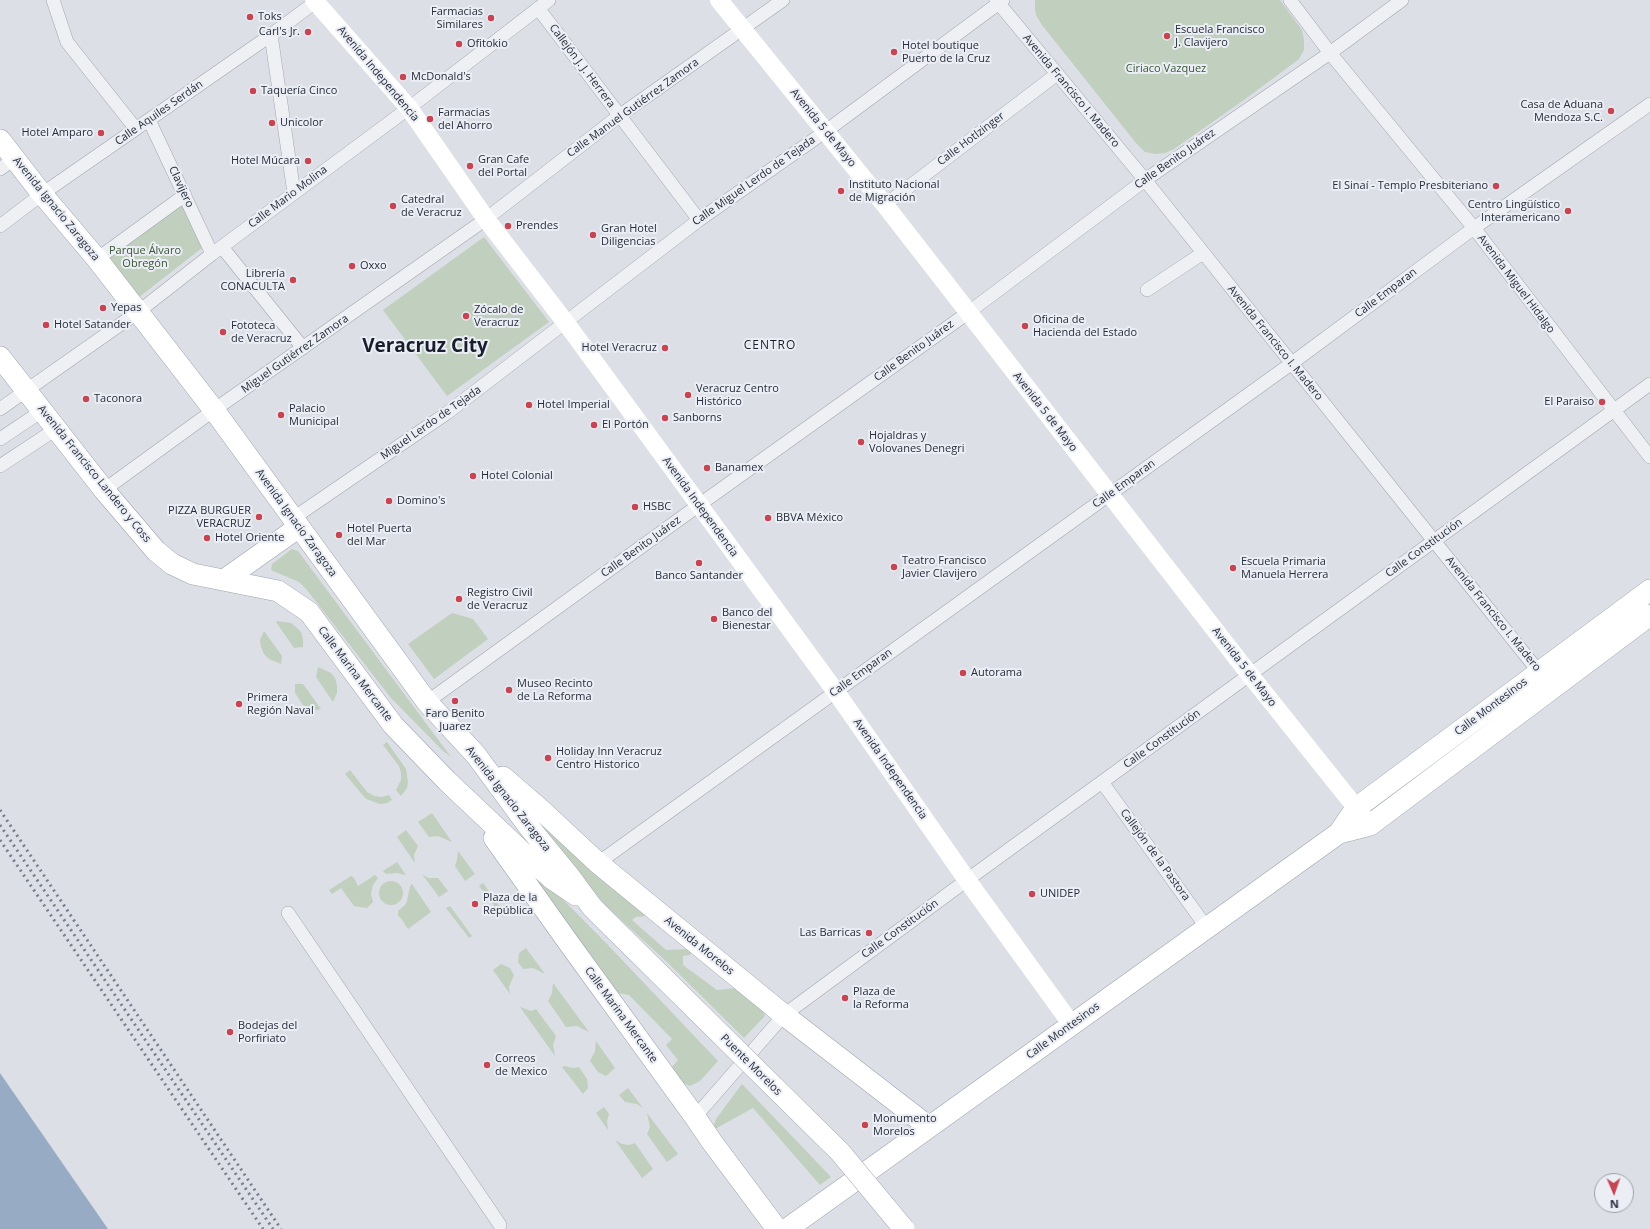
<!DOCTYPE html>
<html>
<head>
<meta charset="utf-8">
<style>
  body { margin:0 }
  #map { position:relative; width:1650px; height:1229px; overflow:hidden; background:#dcdfe6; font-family:"Open Sans",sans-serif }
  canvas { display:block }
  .north { position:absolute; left:1594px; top:1173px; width:40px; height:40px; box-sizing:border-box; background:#ebeef4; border:1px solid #9da1aa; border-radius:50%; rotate:178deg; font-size:11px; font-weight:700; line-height:16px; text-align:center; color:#272d3b }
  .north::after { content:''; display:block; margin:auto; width:14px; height:18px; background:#c74552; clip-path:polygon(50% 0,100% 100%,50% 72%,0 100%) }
</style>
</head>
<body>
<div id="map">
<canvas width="1650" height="1229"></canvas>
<div class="north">N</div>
</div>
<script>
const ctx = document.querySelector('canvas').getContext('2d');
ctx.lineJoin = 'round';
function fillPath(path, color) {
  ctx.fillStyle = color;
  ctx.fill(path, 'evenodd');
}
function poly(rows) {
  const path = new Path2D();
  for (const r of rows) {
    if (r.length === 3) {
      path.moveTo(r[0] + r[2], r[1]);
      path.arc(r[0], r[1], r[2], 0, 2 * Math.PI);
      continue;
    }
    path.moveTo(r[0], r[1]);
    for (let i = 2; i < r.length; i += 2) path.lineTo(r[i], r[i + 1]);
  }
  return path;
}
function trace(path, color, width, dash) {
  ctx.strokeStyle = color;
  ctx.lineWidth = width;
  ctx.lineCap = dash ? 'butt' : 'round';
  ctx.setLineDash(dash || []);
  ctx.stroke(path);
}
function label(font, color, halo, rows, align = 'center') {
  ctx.font = font + ' "Open Sans",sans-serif';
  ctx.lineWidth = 4;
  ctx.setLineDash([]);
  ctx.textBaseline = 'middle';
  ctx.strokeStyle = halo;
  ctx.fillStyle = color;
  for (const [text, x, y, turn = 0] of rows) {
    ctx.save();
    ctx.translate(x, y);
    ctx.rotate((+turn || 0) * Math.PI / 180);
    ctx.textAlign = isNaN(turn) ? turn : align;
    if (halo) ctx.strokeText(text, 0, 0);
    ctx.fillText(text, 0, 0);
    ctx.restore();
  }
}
const green = poly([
  [1035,0,1280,0,1302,30,1304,40,1304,50,1299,59,1244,100,1174,149,1165,153,1155,154,1145,152,1136,143,1042,25,1036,15,1035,9],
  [185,195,207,244,138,298,105,252],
  [484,237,549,322,447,396,383,310],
  [292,549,298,551,451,757,442,750,391,698,307,590,299,582,271,570,272,564],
  [452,613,473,619,488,639,434,679,408,644],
  [277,621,291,623,296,627,301,632,303,639,303,647,294,648,276,622],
  [264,631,282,656,281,664,269,659,264,654,261,647,260,640],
  [318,667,331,673,335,678,337,685,337,693,333,702,316,677],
  [295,684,303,684,321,709,317,710,309,709,303,705,295,693],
  [387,742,406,769,408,782,407,788,401,796,396,790,401,780,401,773,399,766,383,745],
  [350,770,367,792,374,796,382,797,389,795,392,800,387,803,380,804,366,799,345,774],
  [432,813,452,842,438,836,429,837,418,822],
  [537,820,646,916,636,917,632,920,666,950,689,949,692,952,690,955,683,956,683,965,717,990,736,988,764,1010,765,1013,764,1017,744,1038,668,963,606,906,538,824],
  [406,830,418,846,414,855,415,863,397,837],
  [458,851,475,874,465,881,455,866,457,860],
  [517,853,607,944,718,1061,700,1081,690,1086,678,1081,670,1069,678,1060,666,1045,672,1039,629,995,617,993],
  [397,862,406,875,396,873,386,874,383,871],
  [422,874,428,878,438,878,448,891,439,897],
  [375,875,378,878,373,885,371,894,373,902,367,908,354,906,341,888,332,894,329,890,351,876,354,878,358,886],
  [391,893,12],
  [483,883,505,914,502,916,479,886],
  [412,884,431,912,408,929,400,917,398,916,398,911,405,905,407,901,410,886],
  [450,906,472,936,469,938,446,908],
  [526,948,545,974,533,968,523,969,518,962,519,953],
  [501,964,510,968,514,975,509,987,510,994,493,970],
  [553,983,589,1032,577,1026,566,1027,548,1001,552,993],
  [520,1007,531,1011,536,1009,556,1036,553,1045,555,1056],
  [596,1041,615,1068,606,1076,598,1072,590,1061,595,1051],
  [564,1066,574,1068,579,1067,587,1079,588,1088,583,1094,562,1067],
  [742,1084,831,1177,820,1185,753,1108,715,1129,714,1125,716,1119],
  [628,1088,643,1108,637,1104,625,1102,619,1095],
  [604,1107,609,1114,607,1121,608,1130,596,1113],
  [647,1113,678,1154,667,1162,647,1134,650,1127],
  [615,1140,622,1144,629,1145,635,1143,653,1169,642,1178]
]);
const water = poly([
  [0,1073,108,1229,0,1229]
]);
const street = poly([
  [53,0,67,42,136,129],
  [996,0,1145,180,1543,677],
  [1290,0,1330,53,1474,228,1650,457],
  [538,8,699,220],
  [271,35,294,193],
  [149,120,212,254],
  [0,169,15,158],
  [885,205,1057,74],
  [0,226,42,194,271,35,318,0],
  [222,247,303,348],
  [97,259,185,195],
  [1147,290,1203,253],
  [0,409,138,312,212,254,409,108,549,0],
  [0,439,42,411],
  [0,466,56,429],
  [104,490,214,410,486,219,619,116,783,0],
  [292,519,447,413,699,220,826,131,1003,0],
  [427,702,699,505,969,312,1145,180,1330,53,1402,0],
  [1102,782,1207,928],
  [598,863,1292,363,1474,228,1650,104],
  [288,913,500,1225],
  [695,1117,784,1015,967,880,1650,384]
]);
const secondary = poly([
  [314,0,409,108,486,219,566,323,836,692,967,880,1072,1025],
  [719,0,885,205,1250,675,1365,819]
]);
const primary = poly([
  [0,140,42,194,97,259,214,410,427,702,476,755,529,827,570,877,592,907,613,928],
  [0,357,104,490,156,551,172,564,193,574,278,591,309,612,393,725,447,781,520,850,551,878,576,895],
  [224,580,299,527],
  [503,777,539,808,598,863,784,1015,929,1127],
  [1339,833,1356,808,1650,590],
  [494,838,568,942,695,1117,712,1142,777,1229],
  [787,1229,1339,833,1370,825,1650,615]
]);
const rail = poly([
  [0,810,281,1229],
  [0,825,273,1229],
  [0,840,263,1229]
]);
const primaryBridge = poly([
  [613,928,840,1152,904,1229]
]);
const markers = [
  [250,17,4,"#c74552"],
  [491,18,4,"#c74552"],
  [308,32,4,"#c74552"],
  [1167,36,4,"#c74552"],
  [459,44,4,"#c74552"],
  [894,52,4,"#c74552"],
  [403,77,4,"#c74552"],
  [253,91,4,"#c74552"],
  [1611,111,4,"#c74552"],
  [430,119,4,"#c74552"],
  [272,123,4,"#c74552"],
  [101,133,4,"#c74552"],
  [308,161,4,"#c74552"],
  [470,166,4,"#c74552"],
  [1496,186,4,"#c74552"],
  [841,191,4,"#c74552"],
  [393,206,4,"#c74552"],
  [1568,211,4,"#c74552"],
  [508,226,4,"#c74552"],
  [593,235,4,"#c74552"],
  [352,266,4,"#c74552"],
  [293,280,4,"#c74552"],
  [103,308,4,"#c74552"],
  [466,316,4,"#c74552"],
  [46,325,4,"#c74552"],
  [1025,326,4,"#c74552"],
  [223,332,4,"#c74552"],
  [665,348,4,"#c74552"],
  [688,395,4,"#c74552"],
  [86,399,4,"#c74552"],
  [1602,402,4,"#c74552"],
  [529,405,4,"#c74552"],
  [281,415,4,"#c74552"],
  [665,418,4,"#c74552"],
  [594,425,4,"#c74552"],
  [861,442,4,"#c74552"],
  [707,468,4,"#c74552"],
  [473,476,4,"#c74552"],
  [389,501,4,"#c74552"],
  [635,507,4,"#c74552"],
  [259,517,4,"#c74552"],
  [768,518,4,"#c74552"],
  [339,535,4,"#c74552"],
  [207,538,4,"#c74552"],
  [699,563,4,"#c74552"],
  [894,567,4,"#c74552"],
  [1233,568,4,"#c74552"],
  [459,599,4,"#c74552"],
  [714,619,4,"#c74552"],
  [963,673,4,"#c74552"],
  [509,690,4,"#c74552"],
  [455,701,4,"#c74552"],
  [239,704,4,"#c74552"],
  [548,758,4,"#c74552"],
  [1032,894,4,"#c74552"],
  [475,904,4,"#c74552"],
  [869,933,4,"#c74552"],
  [845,998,4,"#c74552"],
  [230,1032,4,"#c74552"],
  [487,1065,4,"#c74552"],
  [865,1125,4,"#c74552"]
];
const poiNames = [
  ["Farmacias",483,12,"right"],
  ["Similares",483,25,"right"],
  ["Toks",258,17],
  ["Escuela Francisco",1175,30],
  ["J. Clavijero",1175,43],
  ["Carl's Jr.",300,32,"right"],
  ["Ofitokio",467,44],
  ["Hotel boutique",902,46],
  ["Puerto de la Cruz",902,59],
  ["McDonald's",411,77],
  ["Taquería Cinco",261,91],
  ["Casa de Aduana",1603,105,"right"],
  ["Mendoza S.C.",1603,118,"right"],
  ["Farmacias",438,113],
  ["del Ahorro",438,126],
  ["Unicolor",280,123],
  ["Hotel Amparo",93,133,"right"],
  ["Gran Cafe",478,160],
  ["del Portal",478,173],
  ["Hotel Múcara",300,161,"right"],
  ["Instituto Nacional",849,185],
  ["de Migración",849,198],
  ["El Sinaí - Templo Presbiteriano",1488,186,"right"],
  ["Catedral",401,200],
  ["de Veracruz",401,213],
  ["Centro Lingüístico",1560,205,"right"],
  ["Interamericano",1560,218,"right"],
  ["Prendes",516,226],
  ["Gran Hotel",601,229],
  ["Diligencias",601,242],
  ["Oxxo",360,266],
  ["Librería",285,274,"right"],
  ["CONACULTA",285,287,"right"],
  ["Yepas",111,308],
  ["Zócalo de",474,310],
  ["Veracruz",474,323],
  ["Oficina de",1033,320],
  ["Hacienda del Estado",1033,333],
  ["Hotel Satander",54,325],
  ["Fototeca",231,326],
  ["de Veracruz",231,339],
  ["Hotel Veracruz",657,348,"right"],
  ["Veracruz Centro",696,389],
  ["Histórico",696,402],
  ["Taconora",94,399],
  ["El Paraiso",1594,402,"right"],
  ["Hotel Imperial",537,405],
  ["Palacio",289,409],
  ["Municipal",289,422],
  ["Sanborns",673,418],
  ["El Portón",602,425],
  ["Hojaldras y",869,436],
  ["Volovanes Denegri",869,449],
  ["Banamex",715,468],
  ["Hotel Colonial",481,476],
  ["Domino's",397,501],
  ["HSBC",643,507],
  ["PIZZA BURGUER",251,511,"right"],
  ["VERACRUZ",251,524,"right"],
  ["BBVA México",776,518],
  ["Hotel Puerta",347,529],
  ["del Mar",347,542],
  ["Hotel Oriente",215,538],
  ["Teatro Francisco",902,561],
  ["Javier Clavijero",902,574],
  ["Escuela Primaria",1241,562],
  ["Manuela Herrera",1241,575],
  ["Banco Santander",699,576,"center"],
  ["Registro Civil",467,593],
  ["de Veracruz",467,606],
  ["Banco del",722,613],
  ["Bienestar",722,626],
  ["Autorama",971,673],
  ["Museo Recinto",517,684],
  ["de La Reforma",517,697],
  ["Primera",247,698],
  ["Región Naval",247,711],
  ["Faro Benito",455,714,"center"],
  ["Juarez",455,727,"center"],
  ["Holiday Inn Veracruz",556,752],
  ["Centro Historico",556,765],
  ["UNIDEP",1040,894],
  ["Plaza de la",483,898],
  ["República",483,911],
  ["Las Barricas",861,933,"right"],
  ["Plaza de",853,992],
  ["la Reforma",853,1005],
  ["Bodejas del",238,1026],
  ["Porfiriato",238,1039],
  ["Correos",495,1059],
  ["de Mexico",495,1072],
  ["Monumento",873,1119],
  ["Morelos",873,1132]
];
const streetNames = [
  ["Callejón J. J. Herrera",582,66,53],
  ["Avenida Independencia",378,74,50],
  ["Avenida Francisco I. Madero",1071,91,50],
  ["Calle Manuel Gutiérrez Zamora",633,108,-36],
  ["Calle Aquiles Serdán",159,113,-35],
  ["Avenida 5 de Mayo",823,128,51],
  ["Calle Hotlzinger",971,139,-37],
  ["Calle Benito Juárez",1175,159,-35],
  ["Calle Miguel Lerdo de Tejada",754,181,-35],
  ["Clavijero",181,187,65],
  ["Calle Mario Molina",288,197,-37],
  ["Avenida Ignacio Zaragoza",56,209,51],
  ["Avenida Miguel Hidalgo",1516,284,53],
  ["Calle Emparan",1386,293,-37],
  ["Avenida Francisco I. Madero",1275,343,51],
  ["Calle Benito Juárez",914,351,-36],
  ["Miguel Gutiérrez Zamora",295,354,-35],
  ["Avenida 5 de Mayo",1045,412,52],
  ["Miguel Lerdo de Tejada",431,423,-35],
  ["Avenida Francisco Landero y Coss",94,474,51],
  ["Calle Emparan",1124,484,-36],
  ["Avenida Independencia",700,507,54],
  ["Avenida Ignacio Zaragoza",296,523,54],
  ["Calle Benito Juárez",641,547,-36],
  ["Calle Constitución",1424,548,-36],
  ["Avenida Francisco I. Madero",1493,614,51],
  ["Avenida 5 de Mayo",1244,667,52],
  ["Calle Emparan",861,673,-36],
  ["Calle Marina Mercante",355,674,53],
  ["Calle Montesinos",1491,707,-37],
  ["Calle Constitución",1162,739,-36],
  ["Avenida Independencia",890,769,55],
  ["Avenida Ignacio Zaragoza",508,799,52],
  ["Callejón de la Pastora",1155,855,54],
  ["Calle Constitución",900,929,-36],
  ["Avenida Morelos",699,946,39],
  ["Calle Marina Mercante",621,1015,54],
  ["Calle Montesinos",1063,1031,-36],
  ["Puente Morelos",751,1065,45]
];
const parkNames = [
  ["Ciriaco Vazquez",1166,69],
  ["Parque Álvaro",145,251],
  ["Obregón",145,264]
];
const neighbourhoodNames = [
  ["CENTRO",770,346]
];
const townNames = [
  ["Veracruz City",425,347]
];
fillPath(green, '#c1cfbe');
fillPath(water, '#98abc5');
trace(street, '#a2a6af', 14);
trace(primary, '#9ca3b1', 22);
trace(street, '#eff0f4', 13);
trace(secondary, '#fff', 18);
trace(primary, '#fff', 21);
trace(rail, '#777e8e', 3, [2, 4]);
trace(primaryBridge, '#9ca3b1', 22, []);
trace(primaryBridge, '#fff', 21);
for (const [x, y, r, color] of markers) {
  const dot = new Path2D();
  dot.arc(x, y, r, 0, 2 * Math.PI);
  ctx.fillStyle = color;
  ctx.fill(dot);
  trace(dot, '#ebeef4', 1.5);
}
label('11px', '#272d3b', '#ebeef4', poiNames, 'left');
label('11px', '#272d3b', '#ebeef4', streetNames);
label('11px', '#395635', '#ebeef4', parkNames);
ctx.letterSpacing = '1px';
label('12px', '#191e2c', '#ebeef4', neighbourhoodNames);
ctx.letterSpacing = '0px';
label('bold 19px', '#191e2c', '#ebeef4', townNames);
</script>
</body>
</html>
